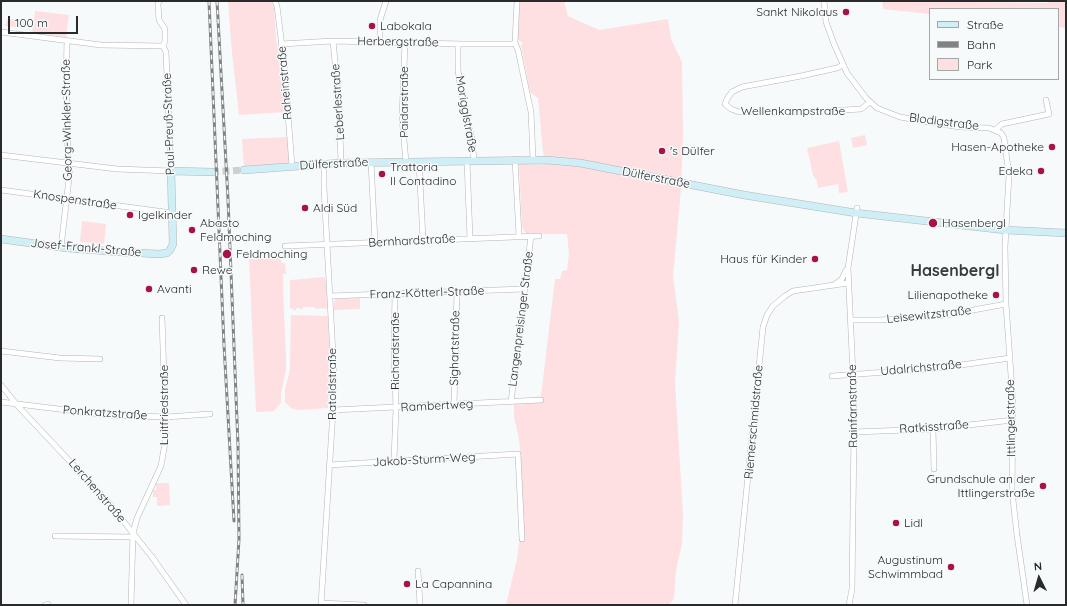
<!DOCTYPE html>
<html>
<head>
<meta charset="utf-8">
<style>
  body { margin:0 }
  #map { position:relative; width:1067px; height:606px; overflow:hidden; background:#f6fafb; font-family:Quicksand,sans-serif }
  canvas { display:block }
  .frame { position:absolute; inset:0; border:2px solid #292a2b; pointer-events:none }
  .legend { position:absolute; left:929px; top:8px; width:130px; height:72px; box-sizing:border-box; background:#f6fafb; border:1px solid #a4a7a8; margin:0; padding:5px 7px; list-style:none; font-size:12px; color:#292a2b }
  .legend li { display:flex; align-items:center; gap:8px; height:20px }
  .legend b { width:20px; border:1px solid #a4a7a8 }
  .north { position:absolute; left:1019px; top:558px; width:40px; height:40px; -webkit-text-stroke:3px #f6fafb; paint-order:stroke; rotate:355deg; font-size:11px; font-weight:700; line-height:16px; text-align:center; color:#292a2b }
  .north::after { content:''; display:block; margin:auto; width:14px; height:18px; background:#292a2b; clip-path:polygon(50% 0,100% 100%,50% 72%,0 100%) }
  .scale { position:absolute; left:8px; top:16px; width:70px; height:18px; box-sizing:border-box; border:2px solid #292a2b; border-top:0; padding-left:5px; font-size:12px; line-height:14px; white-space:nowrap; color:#292a2b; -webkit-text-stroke:3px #f6fafb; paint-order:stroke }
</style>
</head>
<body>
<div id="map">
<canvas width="1067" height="606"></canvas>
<div class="frame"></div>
<ul class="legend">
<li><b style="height:5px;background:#d0eef5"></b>Straße</li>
<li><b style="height:5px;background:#808283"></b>Bahn</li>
<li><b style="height:11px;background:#fedfe2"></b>Park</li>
</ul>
<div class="north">N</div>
<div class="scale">100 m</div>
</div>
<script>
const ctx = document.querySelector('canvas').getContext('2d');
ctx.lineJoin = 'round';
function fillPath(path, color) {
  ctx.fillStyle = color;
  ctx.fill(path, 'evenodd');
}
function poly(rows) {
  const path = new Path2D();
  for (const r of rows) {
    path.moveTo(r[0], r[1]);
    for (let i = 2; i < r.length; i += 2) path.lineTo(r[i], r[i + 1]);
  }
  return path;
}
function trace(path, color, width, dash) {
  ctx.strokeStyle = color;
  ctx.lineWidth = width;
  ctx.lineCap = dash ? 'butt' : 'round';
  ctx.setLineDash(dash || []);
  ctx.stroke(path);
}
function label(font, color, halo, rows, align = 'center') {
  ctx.font = font + ' Quicksand,sans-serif';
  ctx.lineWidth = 3;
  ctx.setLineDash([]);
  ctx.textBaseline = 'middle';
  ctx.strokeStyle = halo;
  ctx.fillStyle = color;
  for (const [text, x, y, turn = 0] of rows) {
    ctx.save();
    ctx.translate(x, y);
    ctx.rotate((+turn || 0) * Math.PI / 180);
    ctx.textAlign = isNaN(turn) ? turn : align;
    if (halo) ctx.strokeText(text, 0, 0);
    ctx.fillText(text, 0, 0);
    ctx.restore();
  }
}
const green = poly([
  [228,1,272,1,274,7,276,40,282,68,284,103,286,112,239,115,232,53],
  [520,1,564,1,568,16,599,30,668,19,671,39,682,62,683,133,681,189,673,276,679,321,675,383,683,514,682,544,676,570,674,599,668,605,506,605,517,559,519,543,524,537,521,461,519,439,514,417,514,401,541,396,555,279,560,279,562,271,567,270,569,254,567,234,527,234,524,231,522,225,519,164,545,165,543,152,538,98,530,92,521,45,523,43,517,39],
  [882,1,1048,3,1048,1,1066,1,1066,28,1058,27,1058,9,930,9,930,14,883,9],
  [35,11,69,15,66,37,32,33],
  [14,19,25,20,23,28,5,26,7,20],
  [865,135,867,145,853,148,851,138],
  [287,137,290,159,287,164,244,168,242,139],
  [839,141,848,192,839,193,838,184,818,188,817,181,813,175,807,148],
  [82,221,106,224,104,244,80,242],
  [281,256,281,263,285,263,286,274,283,274,283,290,286,358,286,370,281,394,281,403,274,411,256,412,249,259],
  [324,277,326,281,327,307,326,309,321,308,316,309,314,307,303,307,302,310,299,308,296,308,296,311,290,308,290,281,291,280],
  [360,298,360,309,334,310,334,302,336,299],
  [291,315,328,316,330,375,328,408,298,410,291,408,285,402,285,388,290,371,290,363],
  [156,483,169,483,170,505,157,506,157,497,153,497,153,490,156,490]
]);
const secondaryTunnel = poly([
  [212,172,244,170]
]);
const minor = poly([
  [159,1,158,4,159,20,165,29,165,41,163,46],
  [275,1,277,6,284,63,292,166],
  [517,1,515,43,518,50,531,112,533,159],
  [824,1,826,22,834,44,847,73,866,98,877,108,900,117,929,122,960,127,989,128,1001,133,1004,138,1009,175,1005,247,1006,304,1013,404,1012,491,1017,535,1027,605],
  [1,32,101,45,163,46],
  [333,41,339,103,341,163],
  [380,42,380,20,386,1],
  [405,42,402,118,406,162],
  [281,44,333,41,462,44,512,44,515,43],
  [458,44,458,70,462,98,472,139,474,160],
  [843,65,837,68,801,76,742,87,732,92,727,99,725,104,731,109,739,112,828,111,861,109,870,102],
  [995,130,1002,124,1049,114,1046,100],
  [1,155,117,169,171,171,166,52,163,46],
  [515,159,519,236],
  [467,161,470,238],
  [371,162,375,242],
  [419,162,423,240],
  [1,190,172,213],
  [285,246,539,236],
  [61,247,70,170,68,158,66,84,67,41],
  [834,285,842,279,846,270],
  [330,296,524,289],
  [851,320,880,320,946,315,1006,304],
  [1,351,60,358,100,359],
  [832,376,940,368,1010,358],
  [1,385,17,405,109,503,152,557,186,605],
  [1,402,108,415,166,417,210,414],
  [511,402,531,236],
  [454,405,457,292],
  [333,410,541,400],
  [933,429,934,469],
  [854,432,933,429,1013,420],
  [394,461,396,408,394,349,395,294],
  [329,465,518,454,522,539],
  [55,536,133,537],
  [418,571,420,605],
  [321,603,364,605],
  [45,605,48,604],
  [131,605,133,533,137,518,161,466,166,437,162,318],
  [321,605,333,410,334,374,324,188,324,164],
  [735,605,763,327,767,315,773,306,785,296,793,291,848,283],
  [849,605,852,589,854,432,853,374,848,268,857,208]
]);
const secondary = poly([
  [244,170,341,163,547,160,580,163,744,195,856,213,1005,230,1066,233],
  [1,239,67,248,120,252,159,254,167,253,170,250,173,244,171,171,212,172]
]);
const rail = poly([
  [209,1,224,345,234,521],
  [217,1,228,199,238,445,239,539,235,605],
  [242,575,243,605]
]);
const markers = [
  [846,12,4,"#a81345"],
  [372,26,4,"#a81345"],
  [1052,147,4,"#a81345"],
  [662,151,4,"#a81345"],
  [1041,171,4,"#a81345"],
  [382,174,4,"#a81345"],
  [305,208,4,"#a81345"],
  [130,215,4,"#a81345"],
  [933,223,5,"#a81345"],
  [192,230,4,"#a81345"],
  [227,254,5,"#a81345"],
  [815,259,4,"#a81345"],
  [194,270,4,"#a81345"],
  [149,289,4,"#a81345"],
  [996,295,4,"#a81345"],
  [1043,486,4,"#a81345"],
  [896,523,4,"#a81345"],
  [951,567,4,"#a81345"],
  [407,584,4,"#a81345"]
];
const poiNames = [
  ["Sankt Nikolaus",838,12,"right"],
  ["Labokala",380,26],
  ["Hasen-Apotheke",1044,147,"right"],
  ["'s Dülfer",670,151],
  ["Trattoria",390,167],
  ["Il Contadino",390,181],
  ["Edeka",1033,171,"right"],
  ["Aldi Süd",313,208],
  ["Igelkinder",138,215],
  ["Abasto",200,223],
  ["Feldmoching",200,237],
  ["Hasenbergl",942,223],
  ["Feldmoching",236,254],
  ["Haus für Kinder",807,259,"right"],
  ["Rewe",202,270],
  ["Avanti",157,289],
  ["Lilienapotheke",988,295,"right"],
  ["Grundschule an der",1035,479,"right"],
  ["Ittlingerstraße",1035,493,"right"],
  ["Lidl",904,523],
  ["Augustinum",943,560,"right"],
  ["Schwimmbad",943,574,"right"],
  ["La Capannina",415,584]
];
const streetNames = [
  ["Herbergstraße",398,42,1],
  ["Raheinstraße",285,83,-95],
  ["Leberlestraße",338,102,-94],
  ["Paidarstraße",404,102,-90],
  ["Wellenkampstraße",793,111],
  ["Morigglstraße",466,114,80],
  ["Georg-Winkler-Straße",67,120,-91],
  ["Blodigstraße",944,122,7],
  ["Paul-Preuß-Straße",169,124,-92],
  ["Dülferstraße",334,164,-3],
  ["Dülferstraße",656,178,11],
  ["Knospenstraße",75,200,8],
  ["Bernhardstraße",412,241,-3],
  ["Josef-Frankl-Straße",86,248,5],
  ["Franz-Kötterl-Straße",427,293,-2],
  ["Leisewitzstraße",929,315,-6],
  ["Langenpreisinger Straße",521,319,-83],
  ["Sighartstraße",455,348,-89],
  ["Richardstraße",395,351,-90],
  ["Udalrichstraße",921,368,-5],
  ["Ratoldstraße",332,384,-90],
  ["Luitfriedstraße",164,405,-90],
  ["Rambertweg",437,406,-3],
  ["Rainfarnstraße",853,406,-91],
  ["Ponkratzstraße",105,413,4],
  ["Ittlingerstraße",1011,418,-91],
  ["Riemerschmidstraße",754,422,-85],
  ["Ratkisstraße",934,427,-4],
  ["Jakob-Sturm-Weg",424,460,-3],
  ["Lerchenstraße",97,491,49]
];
const districtNames = [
  ["Hasenbergl",955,271]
];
fillPath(green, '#fedfe2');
trace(secondaryTunnel, '#cdd0d1', 7, [7, 3.5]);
trace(minor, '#b2b5b7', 6);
trace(secondary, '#b2b5b7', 8);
trace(minor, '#fff', 5);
trace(secondary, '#d0eef5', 7);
trace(rail, '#808283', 3);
trace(rail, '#f6fafb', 1.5, [4.5]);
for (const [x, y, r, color] of markers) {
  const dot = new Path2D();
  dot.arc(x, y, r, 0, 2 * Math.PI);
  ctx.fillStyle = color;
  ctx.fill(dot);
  trace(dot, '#f6fafb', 1.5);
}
label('12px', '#292a2b', '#f6fafb', poiNames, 'left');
label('12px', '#292a2b', '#f6fafb', streetNames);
label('bold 16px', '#383b3c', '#f6fafb', districtNames);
</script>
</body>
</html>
